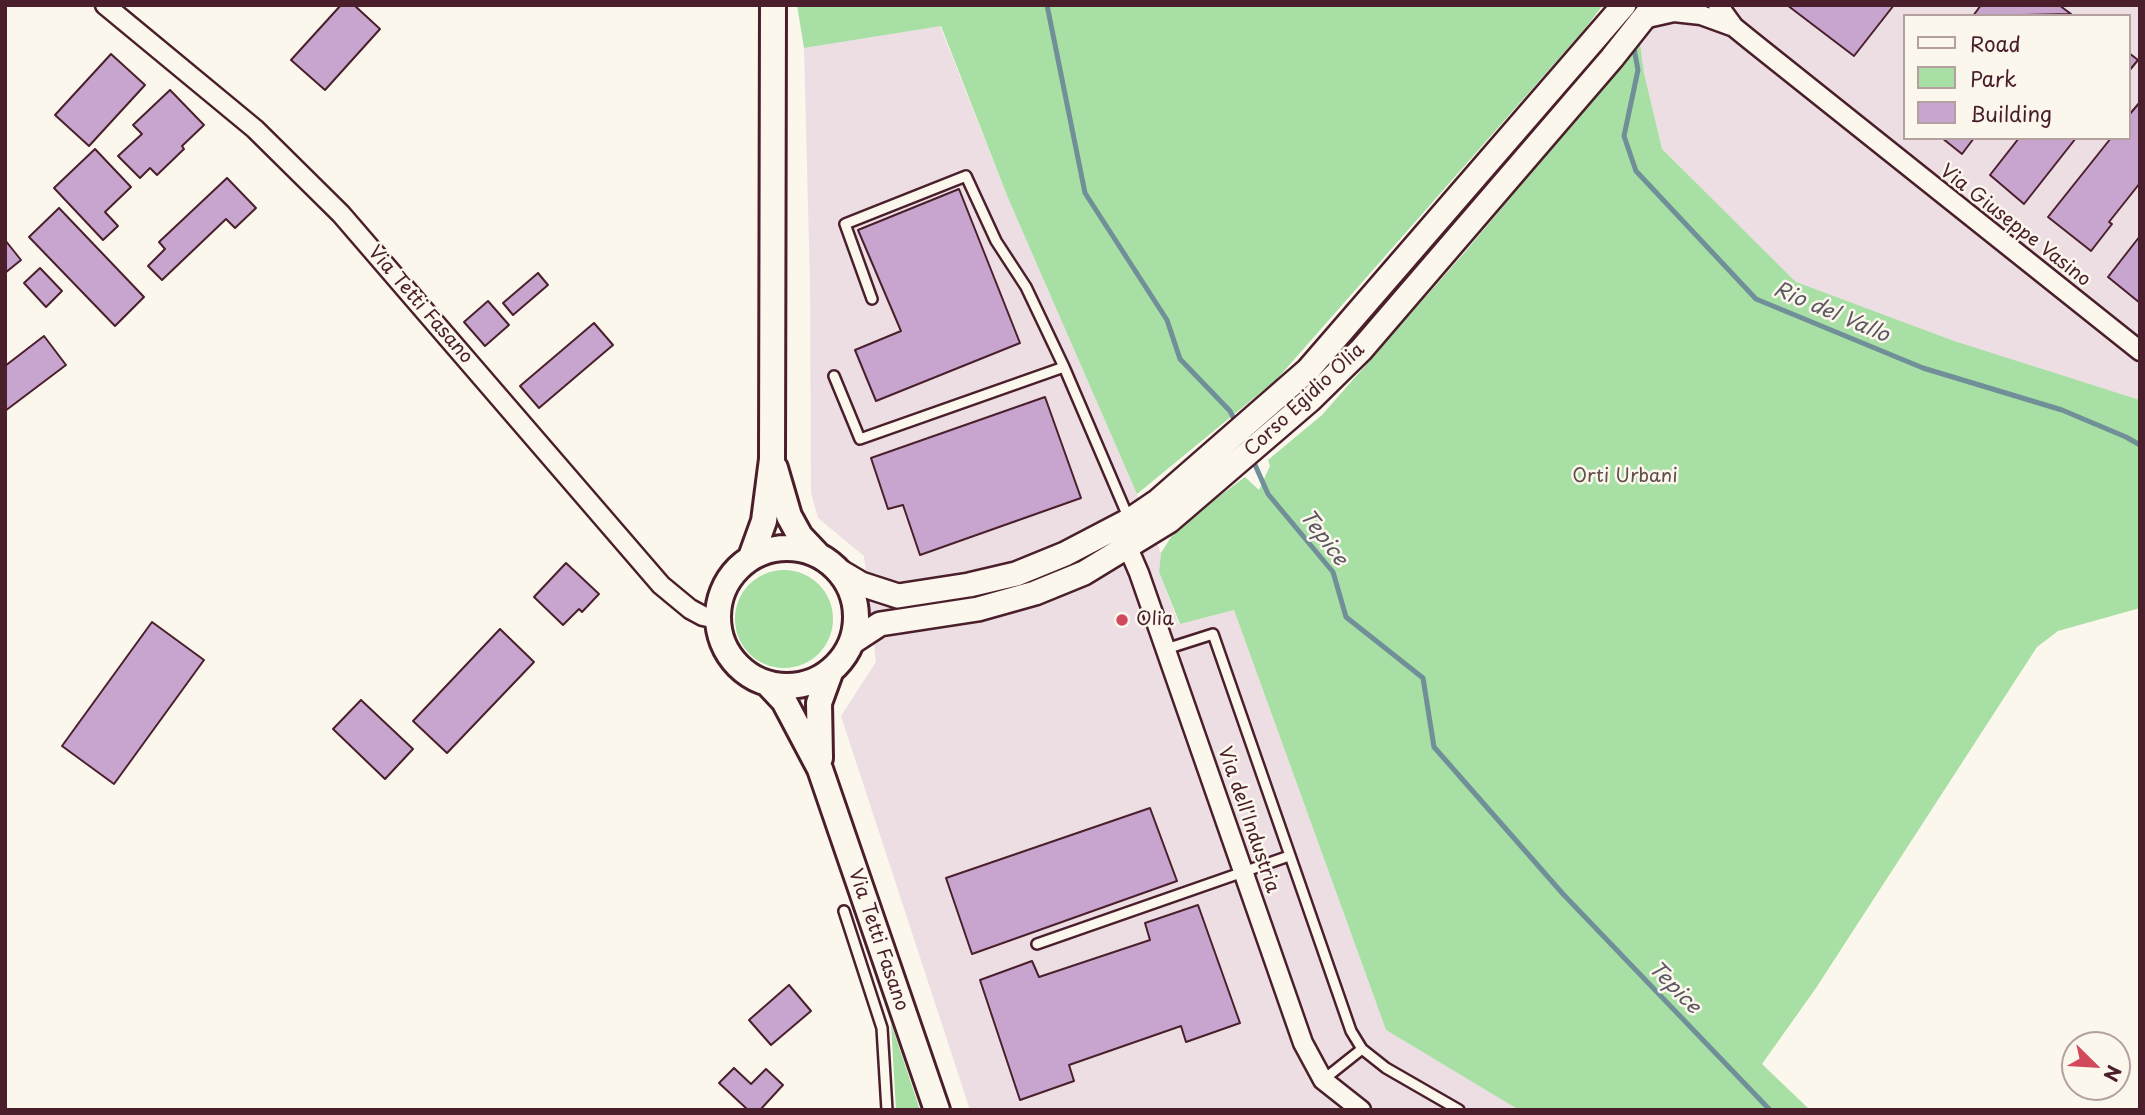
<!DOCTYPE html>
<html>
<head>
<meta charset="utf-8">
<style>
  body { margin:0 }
  #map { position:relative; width:2145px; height:1115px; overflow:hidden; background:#fbf7ec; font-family:"Playpen Sans",sans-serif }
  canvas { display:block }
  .frame { position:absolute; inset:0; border:7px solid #4a1f2b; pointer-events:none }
  .legend { position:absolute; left:1903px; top:14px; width:228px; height:126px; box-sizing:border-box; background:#fbf7ec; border:2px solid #b4a19f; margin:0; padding:9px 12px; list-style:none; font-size:21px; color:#4a1f2b }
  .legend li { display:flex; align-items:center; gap:14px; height:35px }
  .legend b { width:35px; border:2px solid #b4a19f }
  .north { position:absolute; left:2061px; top:1031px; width:70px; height:70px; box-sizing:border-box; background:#fbf7ec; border:2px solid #b4a19f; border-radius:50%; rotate:114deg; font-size:19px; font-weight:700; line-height:28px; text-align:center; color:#4a1f2b }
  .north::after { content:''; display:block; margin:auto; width:24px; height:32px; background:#d1495b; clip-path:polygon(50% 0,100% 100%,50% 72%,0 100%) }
</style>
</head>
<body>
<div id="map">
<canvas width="2145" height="1115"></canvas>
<div class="frame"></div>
<ul class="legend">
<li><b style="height:9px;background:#fbf7ec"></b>Road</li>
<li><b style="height:19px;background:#a7dfa4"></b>Park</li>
<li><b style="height:19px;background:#c8a5cf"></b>Building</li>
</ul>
<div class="north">N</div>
</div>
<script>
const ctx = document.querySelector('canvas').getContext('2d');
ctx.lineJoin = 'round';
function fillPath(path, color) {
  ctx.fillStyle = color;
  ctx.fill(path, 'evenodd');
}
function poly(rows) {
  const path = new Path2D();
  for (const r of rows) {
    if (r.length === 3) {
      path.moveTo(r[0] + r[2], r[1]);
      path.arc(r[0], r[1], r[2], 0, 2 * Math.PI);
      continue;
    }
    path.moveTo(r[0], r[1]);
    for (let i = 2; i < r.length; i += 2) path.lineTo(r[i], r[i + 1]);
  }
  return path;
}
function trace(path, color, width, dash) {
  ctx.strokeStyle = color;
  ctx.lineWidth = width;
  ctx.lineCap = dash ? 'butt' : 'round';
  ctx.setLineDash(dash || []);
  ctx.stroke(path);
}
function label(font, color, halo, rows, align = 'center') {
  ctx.font = font + ' "Playpen Sans",sans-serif';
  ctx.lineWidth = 5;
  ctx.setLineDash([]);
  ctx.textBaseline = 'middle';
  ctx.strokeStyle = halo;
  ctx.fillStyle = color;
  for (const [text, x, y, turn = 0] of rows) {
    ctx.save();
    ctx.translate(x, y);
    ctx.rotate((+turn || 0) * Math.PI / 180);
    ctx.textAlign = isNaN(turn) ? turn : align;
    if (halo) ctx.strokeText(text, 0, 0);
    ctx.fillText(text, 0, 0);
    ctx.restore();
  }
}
const built = poly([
  [1635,5,2140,5,2140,400,1913,329,1796,282,1662,149,1644,73],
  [1905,16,2129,16,2129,138,1905,138],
  [940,26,1008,198,1137,494,1161,553,1159,572,1179,624,1234,610,1386,1030,1519,1110,970,1110,841,716,876,662,864,556,818,518,811,493,810,283,804,48]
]);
const green = poly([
  [797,5,1603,5,1583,31,1277,379,1137,494,1008,198,941,26,804,48],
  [1640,43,1644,73,1662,149,1796,282,1954,341,2140,400,2140,608,2058,631,2037,647,1816,988,1762,1064,1810,1110,1519,1110,1386,1030,1234,610,1180,624,1159,572,1161,553,1171,537,1194,515,1245,477,1259,490,1270,466,1268,460,1322,415,1465,252],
  [784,619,49],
  [891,1023,920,1110,896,1110]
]);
const stream = poly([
  [1047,5,1085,193,1167,320,1180,359,1230,411,1236,423],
  [1633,43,1638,70,1624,136,1636,171,1756,299,1923,368,2062,410,2126,437,2140,445],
  [1252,458,1268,494,1333,572,1346,617,1423,678,1434,747,1563,894,1770,1110]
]);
const building = poly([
  [341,5,354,5,380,29,325,90,291,60,341,5],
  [1787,5,1894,5,1854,56,1787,5],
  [1981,5,2059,5,2071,14,1973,16,1981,5],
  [2129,53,2138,60,2129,71,2129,53],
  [111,54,145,85,89,146,55,115,111,54],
  [170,90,204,125,182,146,184,149,157,175,150,168,140,178,118,156,142,134,133,125,170,90],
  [2140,102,2140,183,2109,222,2112,224,2091,251,2048,217,2111,138,2129,138,2129,115,2140,102],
  [1942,138,1974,138,1962,154,1942,138],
  [2019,138,2076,138,2024,204,1990,175,2019,138],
  [95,149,131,187,105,212,118,226,103,240,54,188,95,149],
  [227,178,256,208,235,228,226,219,162,280,148,266,165,249,159,242,227,178],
  [959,189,1020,343,876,401,855,350,901,331,858,230,959,189],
  [59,208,144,297,115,326,29,237,59,208],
  [2140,236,2140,303,2108,277,2140,236],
  [5,240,21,260,5,273,5,240],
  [40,268,62,291,46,307,24,283,40,268],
  [538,273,548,285,513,315,503,303,538,273],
  [488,301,509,325,485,346,464,322,488,301],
  [594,323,613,345,539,408,520,386,594,323],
  [44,336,66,365,5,411,5,366,44,336],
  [1045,397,1081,498,920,555,903,505,888,509,871,458,1045,397],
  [566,563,599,594,582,612,579,609,563,625,534,597,566,563],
  [152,622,204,660,114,784,62,746,152,622],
  [500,629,534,662,447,753,413,721,500,629],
  [361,700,413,749,385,779,333,729,361,700],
  [1150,808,1177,881,972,954,946,878,1150,808],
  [1198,905,1240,1023,1186,1042,1181,1026,1069,1065,1074,1081,1020,1100,980,980,1032,961,1039,977,1150,940,1145,923,1198,905],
  [789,985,811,1011,771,1045,749,1020,789,985],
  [734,1068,751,1084,766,1069,783,1085,760,1110,748,1110,719,1083,734,1068]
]);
const service = poly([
  [872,299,845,224,966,176,996,241,1026,287,1064,367,1129,519],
  [834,376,860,439,1064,367],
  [1166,649,1213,634,1351,1031,1362,1049,1386,1068,1459,1110],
  [844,911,882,1028,887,1110],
  [1037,944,1289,856],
  [1323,1080,1362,1049]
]);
const minor = poly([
  [105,5,255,129,341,214,661,585,690,609,703,616,717,619],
  [1718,5,1734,27,1750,40,2140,351],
  [1643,19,1674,12,1701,15,1734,27],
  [1123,536,1139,573,1303,1043,1323,1080,1361,1110]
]);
const tertiary = poly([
  [839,571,861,584,898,596,969,585,1016,574,1065,554,1130,520,1158,501,1308,370,1624,5],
  [851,643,880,624,978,609,1035,593,1084,573,1169,521,1310,400,1361,350,1612,58,1654,5]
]);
const secondary = poly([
  [775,468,789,516,800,536,817,554],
  [787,617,69],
  [751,557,764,521,772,459,773,5],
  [769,685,784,701,820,769,937,1110],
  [820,758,819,703,831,670]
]);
const markers = [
  [1122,620,7,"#d1495b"]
];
const streetNames = [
  ["Via Giuseppe Vasino",2015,226,38],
  ["Via Tetti Fasano",420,305,49],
  ["Corso Egidio Olia",1305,400,-43],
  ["Via dell'Industria",1248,820,71],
  ["Via Tetti Fasano",878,940,71]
];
const parkNames = [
  ["Orti Urbani",1625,477]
];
const poiNames = [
  ["Olia",1136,620]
];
const waterNames = [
  ["Rio del Vallo",1831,313,23],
  ["Tepice",1323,538,53],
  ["Tepice",1674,988,46]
];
fillPath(built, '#ecdee3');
fillPath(green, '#a7dfa4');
trace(stream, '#708f99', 5);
fillPath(building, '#c8a5cf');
trace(building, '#4a1f2b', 2);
trace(service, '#4a1f2b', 14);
trace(minor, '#4a1f2b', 23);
trace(tertiary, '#4a1f2b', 28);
trace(secondary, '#4a1f2b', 30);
trace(service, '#fbf7ec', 9);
trace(minor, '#fbf7ec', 18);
trace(tertiary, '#fbf7ec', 23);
trace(secondary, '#fbf7ec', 24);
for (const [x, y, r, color] of markers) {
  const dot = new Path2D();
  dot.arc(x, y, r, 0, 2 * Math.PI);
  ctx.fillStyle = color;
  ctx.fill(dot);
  trace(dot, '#fbf7ec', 2.5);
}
label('19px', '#4a1f2b', '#fbf7ec', streetNames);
label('19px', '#614f49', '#fbf7ec', parkNames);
label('19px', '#4a1f2b', '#fbf7ec', poiNames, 'left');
label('italic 21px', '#5d5762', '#fbf7ec', waterNames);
</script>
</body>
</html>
